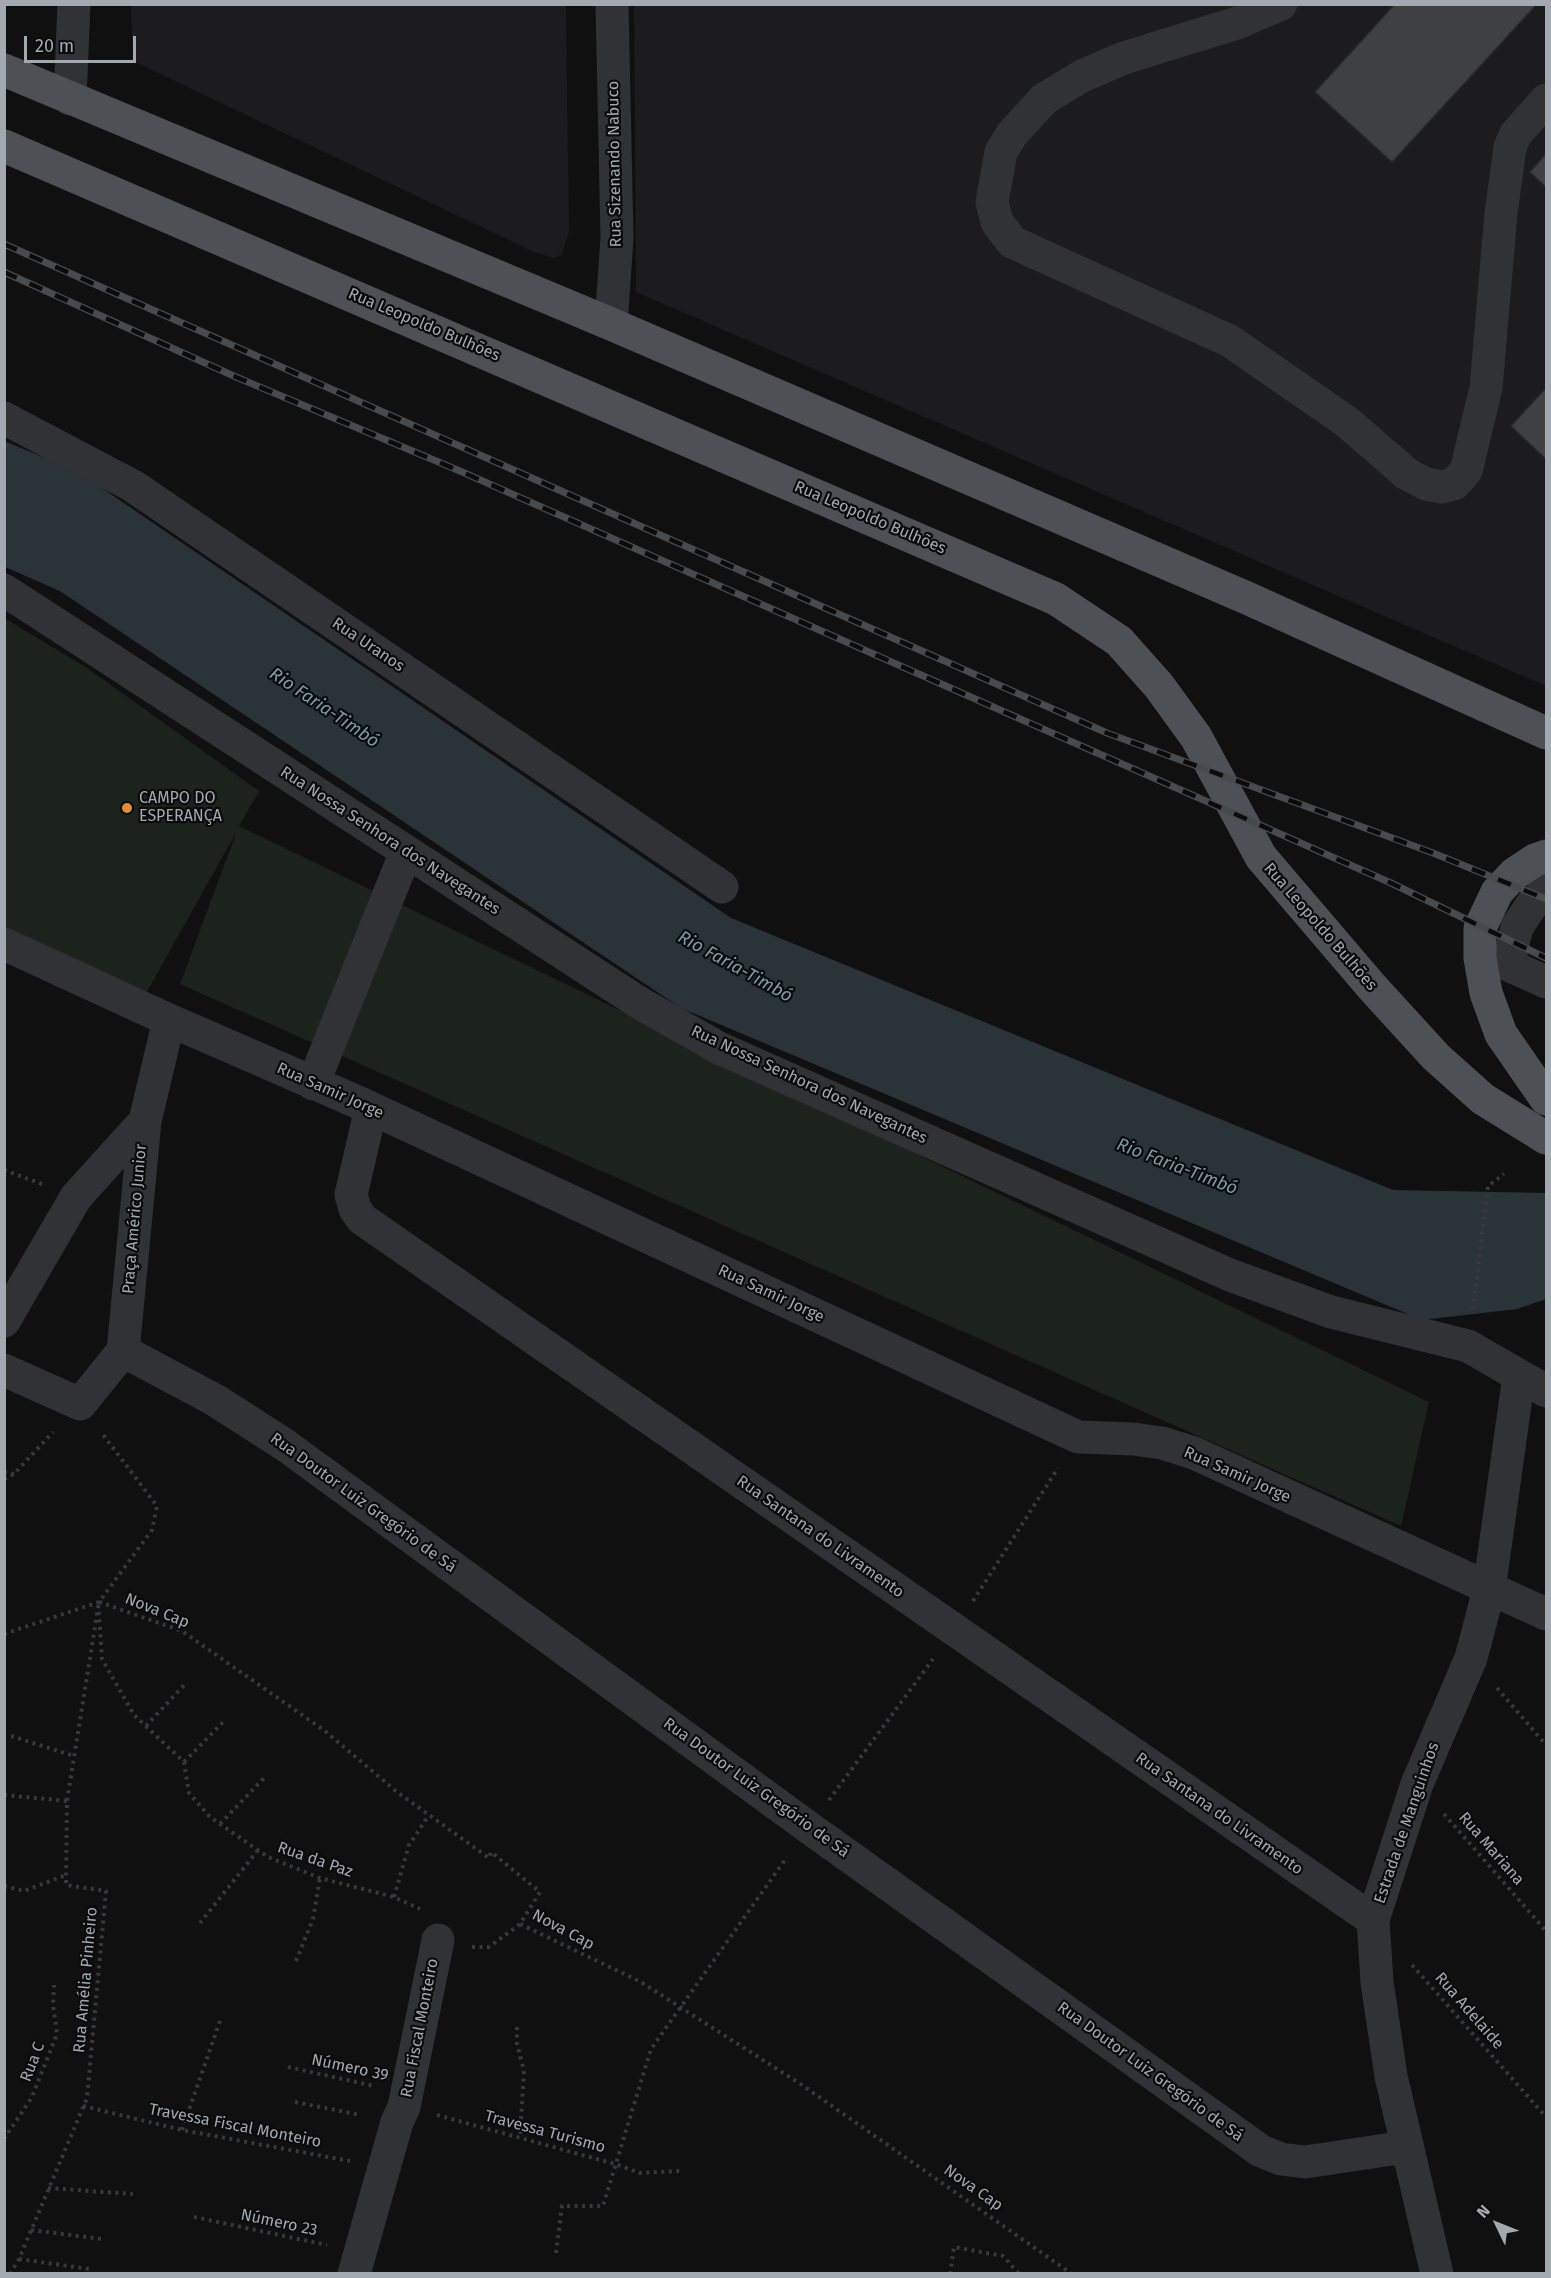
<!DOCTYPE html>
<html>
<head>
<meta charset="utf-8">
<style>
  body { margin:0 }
  #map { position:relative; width:1551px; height:2278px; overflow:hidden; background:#101011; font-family:"Fira Sans",sans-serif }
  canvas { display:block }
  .frame { position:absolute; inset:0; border:6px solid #a2a9b1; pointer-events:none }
  .north { position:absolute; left:1467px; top:2194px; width:60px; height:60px; -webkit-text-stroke:4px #0b0b0c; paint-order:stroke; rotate:313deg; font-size:16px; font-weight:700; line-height:24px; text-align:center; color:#a2a9b1 }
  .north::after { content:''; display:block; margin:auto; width:21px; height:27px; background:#a2a9b1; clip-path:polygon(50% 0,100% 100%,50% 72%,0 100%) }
  .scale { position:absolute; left:24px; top:36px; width:112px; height:27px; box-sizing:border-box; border:3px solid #a2a9b1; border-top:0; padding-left:8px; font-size:18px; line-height:21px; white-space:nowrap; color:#a2a9b1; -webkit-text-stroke:4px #0b0b0c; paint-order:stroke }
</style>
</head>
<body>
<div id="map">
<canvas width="1551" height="2278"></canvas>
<div class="frame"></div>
<div class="north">N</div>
<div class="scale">20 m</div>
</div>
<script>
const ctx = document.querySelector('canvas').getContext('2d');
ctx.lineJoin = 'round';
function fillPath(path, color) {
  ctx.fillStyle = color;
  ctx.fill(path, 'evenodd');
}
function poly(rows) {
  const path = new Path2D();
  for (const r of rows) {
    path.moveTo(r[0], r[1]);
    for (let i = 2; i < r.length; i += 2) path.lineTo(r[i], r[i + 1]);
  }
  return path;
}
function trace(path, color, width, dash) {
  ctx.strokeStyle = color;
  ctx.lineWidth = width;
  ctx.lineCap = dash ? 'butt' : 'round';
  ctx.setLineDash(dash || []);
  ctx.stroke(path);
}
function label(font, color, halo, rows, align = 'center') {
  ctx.font = font + ' "Fira Sans",sans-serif';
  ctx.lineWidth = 4.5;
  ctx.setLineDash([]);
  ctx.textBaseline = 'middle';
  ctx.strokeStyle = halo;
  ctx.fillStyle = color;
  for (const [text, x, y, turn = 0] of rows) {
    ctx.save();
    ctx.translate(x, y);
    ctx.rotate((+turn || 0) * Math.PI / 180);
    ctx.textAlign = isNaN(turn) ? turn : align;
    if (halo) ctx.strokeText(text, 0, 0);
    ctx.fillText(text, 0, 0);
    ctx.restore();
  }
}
const built = poly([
  [131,5,566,5,569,232,562,254,554,258,534,252,133,61],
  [634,5,1546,5,1546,686,636,292]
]);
const green = poly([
  [4,618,87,668,259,791,239,826,1429,1402,1401,1526,180,984,237,831,140,1004,5,938]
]);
const water = poly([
  [4,441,77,471,731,918,1393,1190,1546,1193,1546,1299,1517,1309,1422,1320,681,1008,60,591,5,567]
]);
const shadow = poly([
  [1397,4,1538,4,1392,160],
  [1546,390,1546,457,1513,426]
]);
const building = poly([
  [1395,4,1537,4,1392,162,1315,92,1395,4],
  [1546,154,1546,187,1530,172,1546,154],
  [1546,388,1546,459,1511,426,1546,388]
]);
const path = poly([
  [4,1170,42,1184],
  [1473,1309,1488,1186,1504,1174],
  [4,1472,14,1474],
  [4,1479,14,1474,53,1432],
  [973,1601,1058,1468],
  [99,1602,182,1631,325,1731,397,1792,489,1858,491,1852,540,1892,520,1924,641,1982,802,2085,1072,2274],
  [99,1612,102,1659,134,1715,184,1762,189,1793,210,1817,268,1857,320,1878,394,1897,420,1909],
  [4,1634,99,1602,152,1530,157,1506,101,1432],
  [1497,1688,1546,1745],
  [146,1726,185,1684],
  [11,1736,74,1756],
  [184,1762,225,1720],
  [4,1795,67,1801],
  [829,1800,933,1659],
  [1444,1814,1546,1931],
  [220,1824,264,1778],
  [4,1886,24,1891,66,1875],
  [394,1897,409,1845,429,1815],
  [200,1923,258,1850],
  [472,1947,489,1947,520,1924],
  [296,1961,313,1919,320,1878],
  [1412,1965,1546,2117],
  [517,2027,517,2044,524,2071,520,2137],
  [288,2067,374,2086],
  [295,2102,361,2115],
  [83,2106,182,2130,350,2161],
  [437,2115,615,2164,640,2173,680,2171],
  [182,2130,221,2018],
  [4,2139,32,2097,57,2034,53,2005,54,1985],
  [48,2188,133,2194],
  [194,2217,327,2245],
  [31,2230,102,2239],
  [556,2253,562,2206,603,2206,651,2049,787,1857],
  [19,2259,89,2269],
  [10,2274,19,2259,87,2098,106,1891,66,1885,67,1801,99,1602],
  [950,2274,954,2247,1003,2256,1019,2274]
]);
const minor = poly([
  [1281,4,1237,23,1124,58,1082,76,1044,99,1012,134,1001,152,992,202,997,222,1012,242,1230,341,1347,422,1407,474,1426,484,1442,487,1454,484,1466,471,1486,388,1501,213,1510,148,1515,135,1546,100],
  [70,99,74,4],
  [611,324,617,238,612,4],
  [4,418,133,486,722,887],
  [4,590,638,1002,719,1048,1230,1275,1331,1312,1468,1346,1546,1391],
  [1546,890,1533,903,1517,927,1508,965,1546,982],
  [4,944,169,1020,362,1104,1078,1437,1133,1439,1162,1443,1194,1453,1546,1614],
  [313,1084,406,852],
  [371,1108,351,1195,355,1209,362,1219,1373,1920],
  [4,1321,76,1197,145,1121],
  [123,1351,215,1400,285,1445,808,1827,1261,2151,1281,2159,1305,2162,1406,2147],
  [4,1370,80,1404,123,1351,145,1121,169,1020],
  [354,2274,397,2122,404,2107,438,1940],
  [1437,2274,1391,2076,1377,1982,1373,1920,1417,1784,1471,1658,1489,1590,1519,1376]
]);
const major = poly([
  [4,70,611,324,1247,598,1546,733],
  [4,146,1056,599,1119,641,1159,686,1196,737,1261,857,1372,987,1436,1057,1483,1099,1546,1138],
  [1546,856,1535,860,1514,874,1497,892,1480,928,1480,958,1486,993,1501,1034,1546,1099]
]);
const rail = poly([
  [4,244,1107,733,1433,853,1546,899],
  [4,272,236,377,460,471,1391,883,1546,958]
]);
const markers = [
  [127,808,6,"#e38d35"]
];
const streetNames = [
  ["Rua Sizenando Nabuco",615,164,-91],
  ["Rua Leopoldo Bulhões",424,325,23],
  ["Rua Leopoldo Bulhões",870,518,23],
  ["Rua Uranos",368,645,34],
  ["Rua Nossa Senhora dos Navegantes",390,841,33],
  ["Rua Leopoldo Bulhões",1320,927,49],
  ["Rua Nossa Senhora dos Navegantes",809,1085,25],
  ["Rua Samir Jorge",330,1091,24],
  ["Praça Américo Junior",135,1219,-85],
  ["Rua Samir Jorge",771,1294,25],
  ["Rua Samir Jorge",1237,1475,24],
  ["Rua Doutor Luiz Gregório de Sá",363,1503,36],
  ["Rua Santana do Livramento",820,1537,35],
  ["Nova Cap",157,1611,22],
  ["Rua Doutor Luiz Gregório de Sá",756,1788,36],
  ["Rua Santana do Livramento",1219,1814,35],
  ["Estrada de Manguinhos",1407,1823,-71],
  ["Rua Mariana",1491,1849,49],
  ["Rua da Paz",315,1860,19],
  ["Nova Cap",563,1930,28],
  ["Rua Amélia Pinheiro",86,1980,-85],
  ["Rua Adelaide",1469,2011,49],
  ["Rua Fiscal Monteiro",420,2028,-79],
  ["Rua C",33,2062,-69],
  ["Número 39",350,2068,12],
  ["Rua Doutor Luiz Gregório de Sá",1150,2072,36],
  ["Travessa Fiscal Monteiro",235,2126,11],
  ["Travessa Turismo",545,2132,15],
  ["Nova Cap",973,2188,35],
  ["Número 23",279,2223,12]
];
const poiNames = [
  ["CAMPO DO",139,799],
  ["ESPERANÇA",139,817]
];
const waterNames = [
  ["Rio Faria-Timbó",324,708,34],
  ["Rio Faria-Timbó",735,967,29],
  ["Rio Faria-Timbó",1177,1167,21]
];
fillPath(built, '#1c1c1e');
fillPath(green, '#1c231c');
fillPath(water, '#2a3438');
fillPath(shadow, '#0007');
fillPath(building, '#3f4044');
trace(building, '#2a2a2d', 1.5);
trace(path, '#37393c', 4, [3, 4.5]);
trace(minor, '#313236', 33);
trace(major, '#4d5054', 33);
trace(rail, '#484b4e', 7);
trace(rail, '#0b0b0c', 4.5, [14]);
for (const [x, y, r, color] of markers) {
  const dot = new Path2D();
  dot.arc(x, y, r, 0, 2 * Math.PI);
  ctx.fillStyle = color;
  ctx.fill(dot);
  trace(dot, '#0b0b0c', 2);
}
label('16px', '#a2a9b1', '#0b0b0c', streetNames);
label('16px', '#a2a9b1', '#0b0b0c', poiNames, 'left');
label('italic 18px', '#7a9baa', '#0b0b0c', waterNames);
</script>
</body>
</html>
